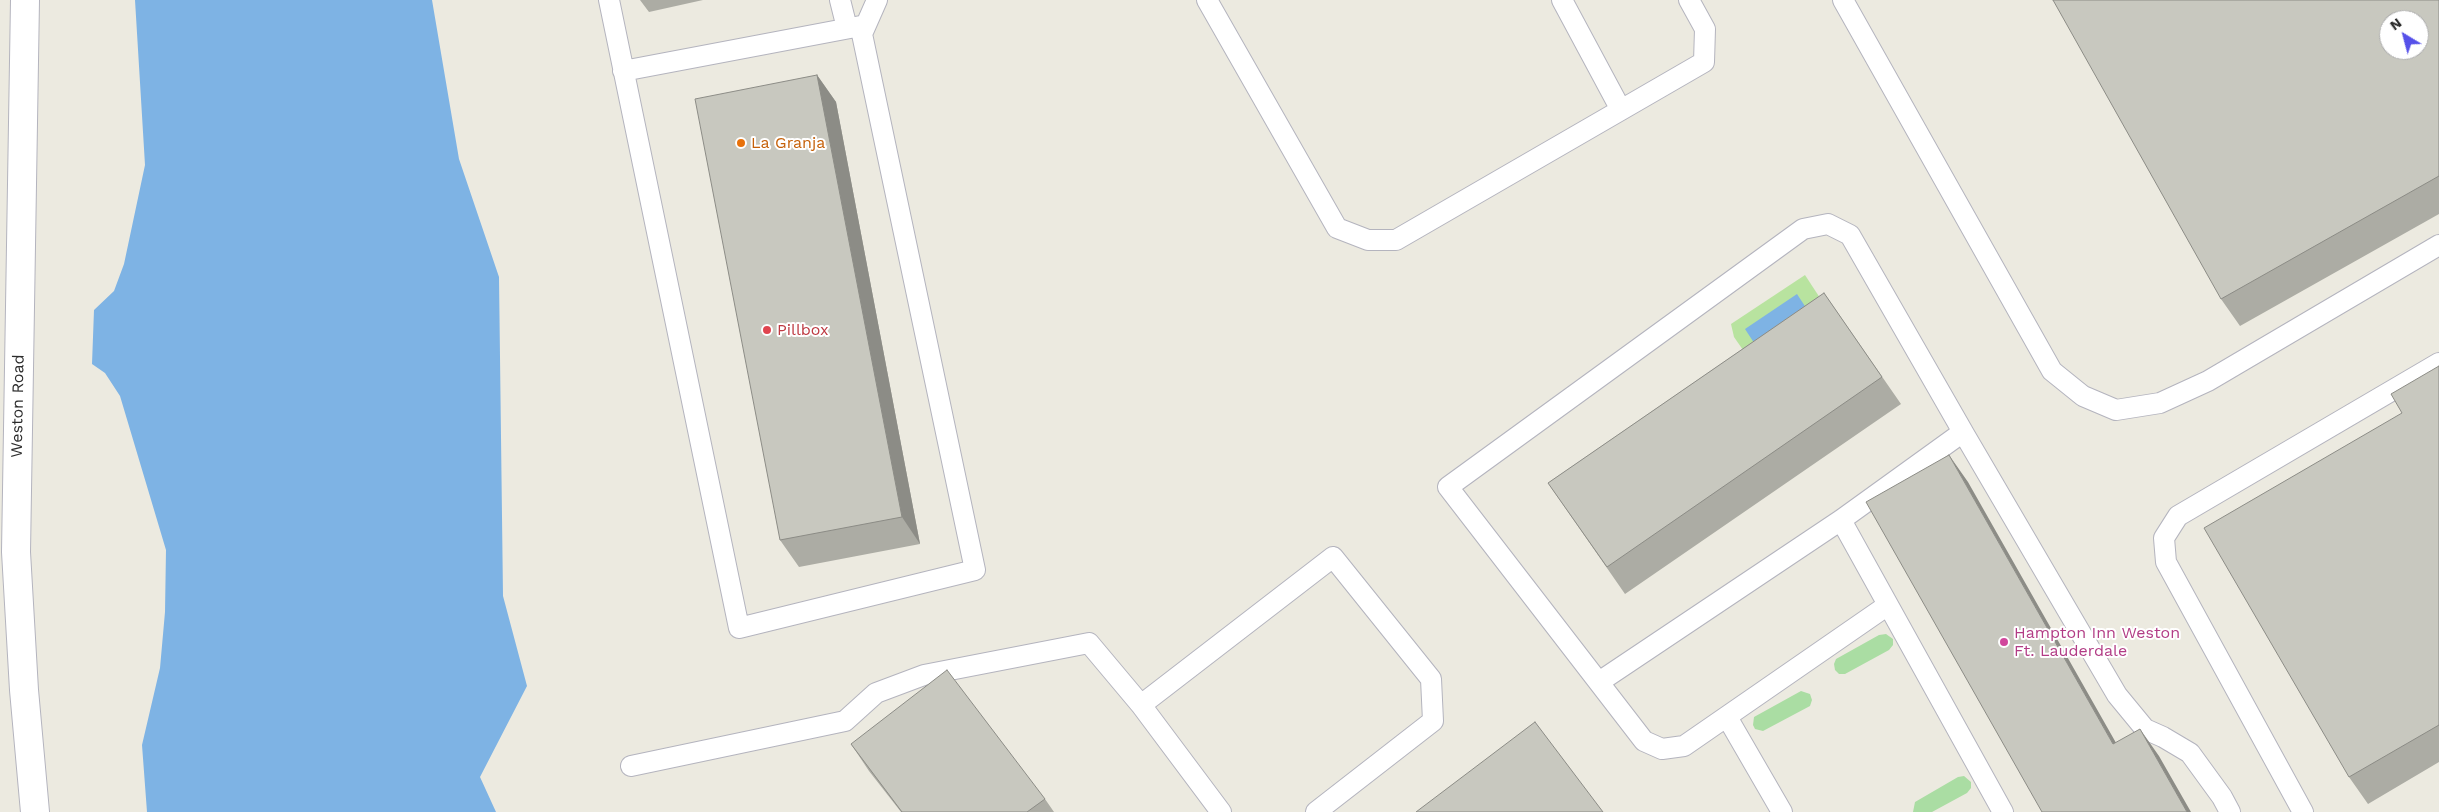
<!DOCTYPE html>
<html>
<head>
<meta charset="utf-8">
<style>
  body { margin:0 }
  #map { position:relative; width:2439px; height:812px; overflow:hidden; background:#eceae0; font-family:"Work Sans",sans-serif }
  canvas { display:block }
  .north { position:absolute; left:2379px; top:10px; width:50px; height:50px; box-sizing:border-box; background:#fff; border:1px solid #ababab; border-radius:50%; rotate:323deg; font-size:14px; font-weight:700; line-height:20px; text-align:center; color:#2c2c2c }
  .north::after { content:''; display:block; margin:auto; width:18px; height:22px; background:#5651e9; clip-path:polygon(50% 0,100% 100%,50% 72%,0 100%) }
</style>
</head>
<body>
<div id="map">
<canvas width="2439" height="812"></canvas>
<div class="north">N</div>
</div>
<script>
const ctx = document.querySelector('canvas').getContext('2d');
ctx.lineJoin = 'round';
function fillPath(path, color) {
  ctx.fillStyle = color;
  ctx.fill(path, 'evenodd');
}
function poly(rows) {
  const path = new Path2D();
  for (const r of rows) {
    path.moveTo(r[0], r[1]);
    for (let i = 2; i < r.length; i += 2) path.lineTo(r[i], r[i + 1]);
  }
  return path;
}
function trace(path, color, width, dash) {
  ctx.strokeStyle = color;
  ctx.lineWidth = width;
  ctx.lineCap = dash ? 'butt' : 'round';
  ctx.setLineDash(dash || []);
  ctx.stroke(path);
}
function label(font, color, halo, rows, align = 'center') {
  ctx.font = font + ' "Work Sans",sans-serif';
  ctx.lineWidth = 4;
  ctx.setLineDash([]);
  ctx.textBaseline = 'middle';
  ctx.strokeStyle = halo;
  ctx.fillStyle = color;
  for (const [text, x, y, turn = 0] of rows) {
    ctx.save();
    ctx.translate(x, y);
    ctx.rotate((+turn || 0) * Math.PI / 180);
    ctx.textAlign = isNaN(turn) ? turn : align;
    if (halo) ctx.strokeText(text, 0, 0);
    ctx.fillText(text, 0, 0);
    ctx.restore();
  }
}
const green = poly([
  [1886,634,1893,639,1893,645,1889,650,1845,674,1839,674,1835,670,1834,664,1836,659,1879,635],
  [1801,691,1810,694,1812,700,1810,706,1763,731,1755,729,1753,725,1754,717],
  [1964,776,1971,782,1971,788,1967,793,1932,812,1913,812,1915,802,1958,777]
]);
const pitch = poly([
  [1805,275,1837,324,1761,376,1734,337,1731,324]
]);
const water = poly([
  [135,0,432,0,459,159,499,277,503,596,527,686,480,777,496,812,147,812,142,745,160,668,165,612,166,550,120,396,105,373,92,364,94,310,114,291,124,264,145,165],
  [1797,294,1814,320,1762,355,1745,329]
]);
const lane = poly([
  [609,0,739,628,975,570,862,34,877,0],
  [840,0,847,28],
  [1207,0,1337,228,1368,240,1396,240,1704,62,1705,29,1689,0],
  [1562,0,1621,110],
  [1843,0,2052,371,2083,396,2116,410,2160,403,2208,381,2439,245],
  [623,71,866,25],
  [1963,432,2117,695,2145,729,2163,737,2190,753,2222,797,2230,812],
  [1841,520,2003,812],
  [1599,682,1841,520,1963,432,1850,235,1828,224,1803,229,1448,487,1644,741,1662,749,1684,746,1888,605],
  [1141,705,1333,557,1431,679,1433,721,1316,812],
  [1727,717,1782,812],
  [631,766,845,721,876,693,924,675,1089,643,1141,705,1221,812],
  [2303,812,2166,562,2164,538,2178,516,2439,363]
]);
const secondary = poly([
  [25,0,16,552,24,690,35,812]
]);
const wall = poly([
  [640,0,703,0,649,12],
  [2439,0,2439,214,2240,326,2221,299],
  [817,75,836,102,920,544,799,567,780,540],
  [1824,293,1901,404,1625,594,1548,483],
  [2439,366,2439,762,2368,804,2349,777,2402,413],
  [851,744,1045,799,1054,812,901,812,869,771]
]);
const shadedWall = poly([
  [817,75,836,102,920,544,902,517],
  [1949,455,1968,482,2132,771,2113,744],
  [2140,729,2159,756,2191,812,2187,812]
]);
const building = poly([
  [2053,0,2439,0,2439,176,2221,299,2053,0],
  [2389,20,2419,20,2419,50,2389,50,2389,20],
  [817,75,902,517,780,540,695,99,817,75],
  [1824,293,1882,377,1607,567,1548,483,1824,293],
  [2439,366,2439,725,2349,777,2204,528,2402,413,2391,394,2439,366],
  [1949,455,2113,744,2140,729,2187,812,2042,812,1866,502,1949,455],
  [947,670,1045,799,1027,812,902,812,851,744,947,670],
  [1535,722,1603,812,1416,812,1535,722]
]);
const markers = [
  [741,143,5,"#e8710a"],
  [767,330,5,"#e0444e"],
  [2004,642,5,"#d1479c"]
];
const foodNames = [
  ["La Granja",751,143]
];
const healthNames = [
  ["Pillbox",777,330]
];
const streetNames = [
  ["Weston Road",18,406,-89]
];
const hotelNames = [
  ["Hampton Inn Weston",2014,633],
  ["Ft. Lauderdale",2014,651]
];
fillPath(green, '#aadda3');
fillPath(pitch, '#b8e39f');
fillPath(water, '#7eb3e4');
trace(lane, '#b4b4be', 22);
trace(secondary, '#b4b4be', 30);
trace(lane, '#fff', 20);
trace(secondary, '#fff', 28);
fillPath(wall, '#acaca4');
fillPath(shadedWall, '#8c8c86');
fillPath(building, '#c8c8bf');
trace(building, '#8c8c86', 1);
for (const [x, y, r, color] of markers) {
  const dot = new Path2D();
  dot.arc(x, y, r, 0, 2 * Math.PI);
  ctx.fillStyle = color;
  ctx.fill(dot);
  trace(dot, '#fff', 2);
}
label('16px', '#c56008', '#fff', foodNames, 'left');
label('16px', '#be3a42', '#fff', healthNames, 'left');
label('16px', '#2c2c2c', '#fff', streetNames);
label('16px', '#b23c85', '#fff', hotelNames, 'left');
</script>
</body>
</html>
